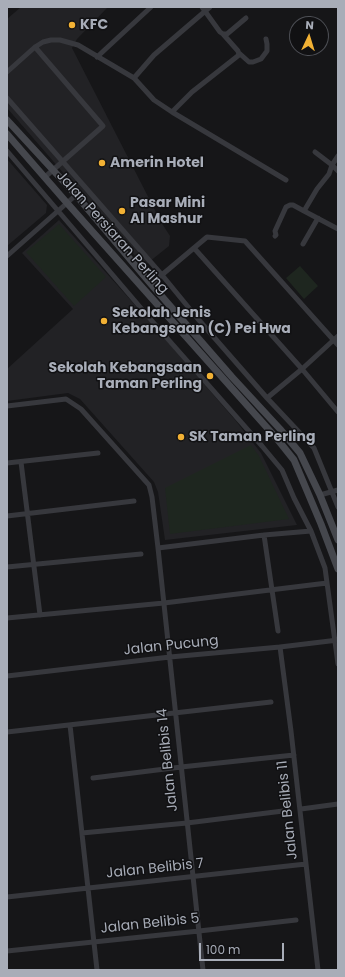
<!DOCTYPE html>
<html>
<head>
<meta charset="utf-8">
<style>
  body { margin:0 }
  #map { position:relative; width:345px; height:977px; overflow:hidden; background:#161618; font-family:Poppins,sans-serif }
  canvas { display:block }
  .frame { position:absolute; inset:0; border:8px solid #a8adb8; pointer-events:none }
  .north { position:absolute; left:289px; top:16px; width:40px; height:40px; box-sizing:border-box; background:#111113; border:1px solid #4d4f55; border-radius:50%; rotate:4deg; font-size:11px; font-weight:700; line-height:16px; text-align:center; color:#a8adb8 }
  .north::after { content:''; display:block; margin:auto; width:14px; height:18px; background:#f2b134; clip-path:polygon(50% 0,100% 100%,50% 72%,0 100%) }
  .scale { position:absolute; left:199px; top:943px; width:85px; height:18px; box-sizing:border-box; border:2px solid #a8adb8; border-top:0; padding-left:5px; font-size:12px; line-height:14px; white-space:nowrap; color:#a8adb8; -webkit-text-stroke:3px #111113; paint-order:stroke }
</style>
</head>
<body>
<div id="map">
<canvas width="345" height="977"></canvas>
<div class="frame"></div>
<div class="north">N</div>
<div class="scale">100 m</div>
</div>
<script>
const ctx = document.querySelector('canvas').getContext('2d');
ctx.lineJoin = 'round';
function fillPath(path, color) {
  ctx.fillStyle = color;
  ctx.fill(path, 'evenodd');
}
function poly(rows) {
  const path = new Path2D();
  for (const r of rows) {
    path.moveTo(r[0], r[1]);
    for (let i = 2; i < r.length; i += 2) path.lineTo(r[i], r[i + 1]);
  }
  return path;
}
function trace(path, color, width, dash) {
  ctx.strokeStyle = color;
  ctx.lineWidth = width;
  ctx.lineCap = dash ? 'butt' : 'round';
  ctx.setLineDash(dash || []);
  ctx.stroke(path);
}
function label(font, color, halo, rows, align = 'center') {
  ctx.font = font + ' Poppins,sans-serif';
  ctx.lineWidth = 3;
  ctx.setLineDash([]);
  ctx.textBaseline = 'middle';
  ctx.strokeStyle = halo;
  ctx.fillStyle = color;
  for (const [text, x, y, turn = 0] of rows) {
    ctx.save();
    ctx.translate(x, y);
    ctx.rotate((+turn || 0) * Math.PI / 180);
    ctx.textAlign = isNaN(turn) ? turn : align;
    if (halo) ctx.strokeText(text, 0, 0);
    ctx.fillText(text, 0, 0);
    ctx.restore();
  }
}
const built = poly([
  [21,7,108,7,77,39,72,48,161,222,170,236,169,246,144,266,7,108,7,19],
  [7,159,47,205,46,213,7,246],
  [59,220,160,333,236,421,261,453,297,525,165,540,158,492,154,482,80,399,68,393,7,401,7,369,73,309,22,253]
]);
const green = poly([
  [59,224,106,277,74,306,26,252],
  [300,266,318,286,304,299,286,278],
  [251,445,259,456,289,519,170,534,165,488]
]);
const minor = poly([
  [202,7,220,32,223,34,227,34,246,18],
  [35,47,103,126,45,177],
  [239,53,249,62,253,62,261,59,267,51,267,44,266,39],
  [97,57,151,7],
  [7,72,35,47,43,42,51,40,60,40,78,45,134,78,154,100,172,112,286,180],
  [134,78,154,55,210,7],
  [7,98,162,275,198,319,267,398,314,448,338,507],
  [172,112,192,92,239,55,238,51,223,34],
  [7,151,152,321,262,446,282,470,294,498,311,531,325,568,338,664],
  [315,152,332,165,338,171],
  [304,211,317,189,329,174,332,165,338,156],
  [275,236,276,235,275,231,286,207,290,205,293,205,304,211,338,229],
  [303,244,318,218],
  [194,248,302,369,338,412],
  [7,256,76,195],
  [151,284,207,237,245,241,338,345],
  [267,398,302,369,338,336],
  [7,406,66,399,81,409,149,485,152,497,158,548,203,970],
  [21,462,40,615],
  [7,463,98,453],
  [320,495,338,490],
  [7,516,134,501],
  [264,535,278,631],
  [158,548,264,535,311,531],
  [7,567,141,554],
  [7,618,164,603,327,583],
  [280,647,291,731,318,970],
  [7,676,170,657,280,647,338,640],
  [70,725,97,970],
  [7,732,271,702],
  [93,778,181,767,294,755],
  [301,809,338,804],
  [82,833,187,823,283,811],
  [7,897,306,864],
  [7,951,199,931,296,920]
]);
const secondary = poly([
  [7,120,76,195,151,284,232,377,280,429,300,453,320,495,338,540],
  [7,134,67,203,278,440,294,460,321,524,338,569]
]);
const markers = [
  [72,25,4,"#f2b134"],
  [102,163,4,"#f2b134"],
  [122,211,4,"#f2b134"],
  [104,321,4,"#f2b134"],
  [210,376,4,"#f2b134"],
  [181,437,4,"#f2b134"]
];
const poiNames = [
  ["KFC",80,25],
  ["Amerin Hotel",110,163],
  ["Pasar Mini",130,203],
  ["Al Mashur",130,219],
  ["Sekolah Jenis",112,313],
  ["Kebangsaan (C) Pei Hwa",112,329],
  ["Sekolah Kebangsaan",202,368,"right"],
  ["Taman Perling",202,384,"right"],
  ["SK Taman Perling",189,437]
];
const streetNames = [
  ["Jalan Persiaran Perling",112,233,48],
  ["Jalan Pucung",171,646,-6],
  ["Jalan Belibis 14",168,760,-96],
  ["Jalan Belibis 11",288,810,-96],
  ["Jalan Belibis 7",155,869,-6],
  ["Jalan Belibis 5",150,924,-6]
];
fillPath(built, '#222225');
fillPath(green, '#1e261f');
trace(minor, '#37383d', 5);
trace(secondary, '#45474d', 7);
for (const [x, y, r, color] of markers) {
  const dot = new Path2D();
  dot.arc(x, y, r, 0, 2 * Math.PI);
  ctx.fillStyle = color;
  ctx.fill(dot);
  trace(dot, '#111113', 1.5);
}
label('bold 14px', '#a8adb8', '#111113', poiNames, 'left');
label('14px', '#a8adb8', '#111113', streetNames);
</script>
</body>
</html>
